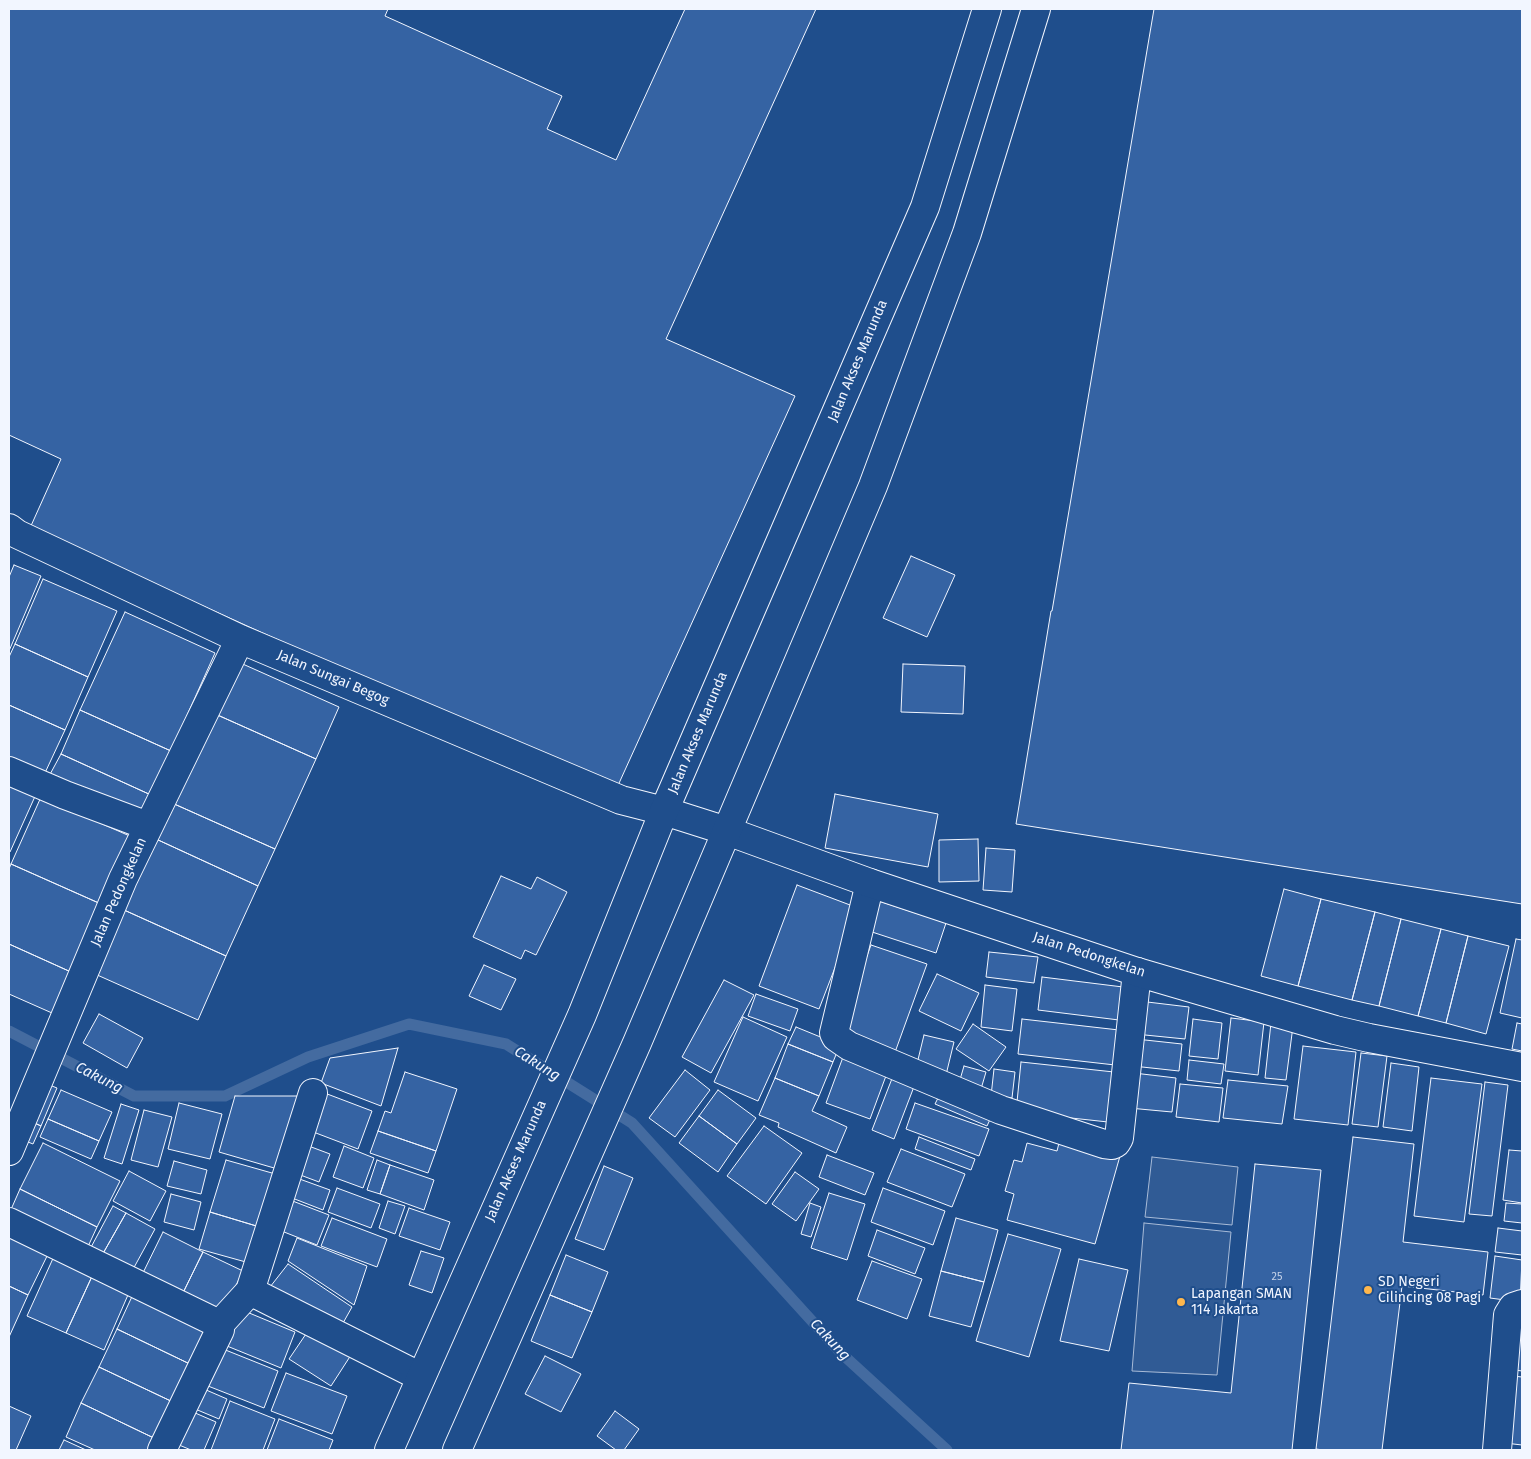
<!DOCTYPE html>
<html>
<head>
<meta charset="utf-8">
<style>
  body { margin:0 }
  #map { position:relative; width:1531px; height:1459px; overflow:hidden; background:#1f4e8c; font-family:"Fira Sans",sans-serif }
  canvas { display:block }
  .frame { position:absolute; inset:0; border:10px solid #f2f6ff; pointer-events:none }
</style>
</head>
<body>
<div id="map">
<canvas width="1531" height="1459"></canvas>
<div class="frame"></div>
</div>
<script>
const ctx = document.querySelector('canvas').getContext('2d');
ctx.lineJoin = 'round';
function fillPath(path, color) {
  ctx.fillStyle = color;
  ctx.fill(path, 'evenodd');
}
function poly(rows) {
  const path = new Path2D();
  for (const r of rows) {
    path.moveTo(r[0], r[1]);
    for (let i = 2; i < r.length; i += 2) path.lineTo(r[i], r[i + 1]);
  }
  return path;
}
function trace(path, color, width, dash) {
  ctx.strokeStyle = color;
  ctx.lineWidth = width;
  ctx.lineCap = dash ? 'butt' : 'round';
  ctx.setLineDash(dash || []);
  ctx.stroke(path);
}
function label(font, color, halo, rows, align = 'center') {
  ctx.font = font + ' "Fira Sans",sans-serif';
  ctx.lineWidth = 4;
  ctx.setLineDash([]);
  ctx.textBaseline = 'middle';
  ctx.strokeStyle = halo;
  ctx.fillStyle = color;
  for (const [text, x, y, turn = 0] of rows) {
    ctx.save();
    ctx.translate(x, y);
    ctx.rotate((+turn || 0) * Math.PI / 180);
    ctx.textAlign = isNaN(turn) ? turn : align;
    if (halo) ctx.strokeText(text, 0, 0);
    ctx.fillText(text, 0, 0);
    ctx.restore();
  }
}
const built = poly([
  [1152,1157,1238,1167,1232,1225,1145,1217,1152,1157],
  [1144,1223,1231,1232,1217,1375,1132,1371,1144,1223]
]);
const stream = poly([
  [9,1031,134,1096,225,1096,308,1057,409,1024,506,1044,632,1123,841,1353,947,1450]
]);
const building = poly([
  [9,9,388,9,385,16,562,96,547,129,616,160,685,9,816,9,666,339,795,396,615,792,30,528,61,459,9,435,9,9],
  [1154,9,1522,9,1522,904,1016,824,1051,611,1052,611,1154,9],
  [911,556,955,575,927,637,883,618,911,556],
  [14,565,41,576,9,651,9,577,14,565],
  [43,579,117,611,88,677,15,644,43,579],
  [125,612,215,653,171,751,80,710,125,612],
  [15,644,88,677,65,730,9,705,9,657,15,644],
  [236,661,339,707,316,759,213,713,236,661],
  [903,664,965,666,963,714,901,712,903,664],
  [9,705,65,730,44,775,9,759,9,705],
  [80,710,171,751,151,795,61,754,80,710],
  [213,713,316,759,275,849,172,803,213,713],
  [61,754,151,795,139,819,48,778,61,754],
  [9,780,37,792,10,852,9,852,9,780],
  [835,794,938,814,928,867,825,848,835,794],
  [41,797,132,837,101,904,11,864,41,797],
  [172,803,275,849,258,886,156,839,172,803],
  [156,839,258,886,226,956,124,910,156,839],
  [978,839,979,881,939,882,939,840,978,839],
  [986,848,1015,850,1012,892,983,890,986,848],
  [11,864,101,904,71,972,9,944,9,869,11,864],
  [501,876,531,889,537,877,567,892,536,955,525,950,521,959,473,937,501,876],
  [797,885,858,908,819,1009,759,986,797,885],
  [1284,889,1321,899,1298,986,1261,976,1284,889],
  [1321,899,1375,912,1352,1000,1298,986,1321,899],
  [876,900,946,923,936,953,866,930,876,900],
  [124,910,226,956,198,1020,95,974,124,910],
  [1375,912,1401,919,1379,1006,1352,1000,1375,912],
  [1401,919,1441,929,1418,1016,1379,1006,1401,919],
  [1441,929,1468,936,1446,1023,1418,1016,1441,929],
  [1468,936,1509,946,1486,1034,1446,1023,1468,936],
  [1516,939,1522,940,1522,1018,1500,1013,1516,939],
  [9,944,71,972,52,1013,9,994,9,944],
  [871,945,927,964,894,1055,838,1035,871,945],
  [989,952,1038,957,1034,983,986,977,989,952],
  [484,965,516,979,501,1010,469,996,484,965],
  [937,974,979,993,961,1031,919,1011,937,974],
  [1042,977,1123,987,1119,1020,1038,1010,1042,977],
  [724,980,754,995,711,1073,682,1057,724,980],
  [985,985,1017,989,1012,1031,981,1027,985,985],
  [756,994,798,1009,790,1031,748,1016,756,994],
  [1139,1001,1189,1007,1185,1039,1135,1034,1139,1001],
  [99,1014,143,1038,127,1068,83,1043,99,1014],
  [743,1017,787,1037,758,1101,714,1082,743,1017],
  [1231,1018,1264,1022,1258,1075,1225,1071,1231,1018],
  [1022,1019,1119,1030,1115,1065,1018,1054,1022,1019],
  [1193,1019,1222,1023,1218,1059,1189,1056,1193,1019],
  [1271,1023,1293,1026,1286,1080,1265,1078,1271,1023],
  [1517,1023,1522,1024,1522,1051,1512,1049,1517,1023],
  [973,1024,1006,1047,989,1071,956,1049,973,1024],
  [796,1027,840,1045,833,1062,788,1044,796,1027],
  [924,1035,954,1042,945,1079,915,1072,924,1035],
  [1136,1039,1182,1044,1179,1071,1133,1066,1136,1039],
  [788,1044,833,1062,819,1096,775,1078,788,1044],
  [1303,1046,1356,1052,1348,1125,1294,1119,1303,1046],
  [398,1048,381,1106,321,1083,330,1058,398,1048],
  [846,1049,890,1065,870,1119,826,1103,846,1049],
  [1361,1053,1387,1056,1378,1127,1352,1124,1361,1053],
  [1189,1060,1224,1064,1221,1084,1187,1080,1189,1060],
  [1021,1062,1114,1072,1108,1122,1016,1112,1021,1062],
  [1391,1063,1419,1067,1412,1131,1383,1127,1391,1063],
  [964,1066,986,1072,981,1089,959,1083,964,1066],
  [994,1069,1015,1072,1012,1098,991,1096,994,1069],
  [685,1070,710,1090,675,1137,649,1118,685,1070],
  [405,1072,457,1089,436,1151,378,1131,385,1111,391,1113,405,1072],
  [1134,1073,1176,1078,1172,1112,1129,1108,1134,1073],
  [893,1076,915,1084,894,1139,872,1130,893,1076],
  [775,1078,819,1096,812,1111,847,1127,836,1153,778,1127,779,1123,759,1115,775,1078],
  [1431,1078,1482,1084,1464,1222,1414,1216,1431,1078],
  [1228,1080,1288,1086,1282,1124,1223,1118,1228,1080],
  [42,1082,57,1088,41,1126,26,1119,42,1082],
  [1485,1082,1508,1085,1492,1216,1469,1214,1485,1082],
  [1180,1084,1223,1088,1219,1122,1176,1117,1180,1084],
  [61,1090,112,1112,99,1141,48,1119,61,1090],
  [718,1090,756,1118,737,1144,699,1116,718,1090],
  [322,1092,372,1111,358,1149,308,1130,322,1092],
  [941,1092,993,1113,987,1126,935,1104,941,1092],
  [235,1096,302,1096,281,1170,219,1152,235,1096],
  [179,1103,222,1114,210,1159,168,1149,179,1103],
  [915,1103,989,1129,979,1156,906,1129,915,1103],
  [121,1104,139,1110,122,1164,104,1158,121,1104],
  [144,1110,172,1117,158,1167,131,1160,144,1110],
  [699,1116,737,1144,718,1172,679,1143,699,1116],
  [26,1119,41,1126,33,1144,18,1138,26,1119],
  [48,1119,99,1141,91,1159,40,1137,48,1119],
  [764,1126,802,1153,766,1204,727,1176,764,1126],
  [378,1131,436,1151,428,1173,370,1153,378,1131],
  [919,1137,975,1159,971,1170,915,1149,919,1137],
  [1353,1137,1414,1144,1403,1242,1488,1252,1483,1295,1402,1286,1382,1450,1323,1450,1316,1449,1353,1137],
  [1060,1139,1120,1156,1095,1244,1007,1220,1014,1194,1005,1191,1014,1160,1022,1162,1027,1143,1057,1151,1060,1139],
  [43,1143,120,1181,97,1227,20,1189,43,1143],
  [306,1145,330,1154,319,1182,295,1173,306,1145],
  [344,1146,374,1158,363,1188,333,1177,344,1146],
  [901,1149,965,1174,952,1207,887,1182,901,1149],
  [1509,1150,1522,1151,1522,1203,1503,1200,1509,1150],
  [827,1155,874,1173,865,1195,819,1177,827,1155],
  [226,1160,279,1175,263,1228,210,1212,226,1160],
  [377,1160,390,1165,380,1194,367,1190,377,1160],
  [174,1161,207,1170,201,1194,167,1186,174,1161],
  [1255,1164,1321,1170,1292,1450,1121,1450,1129,1383,1231,1393,1255,1164],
  [390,1165,434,1180,424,1210,380,1194,390,1165],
  [604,1166,633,1178,604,1250,575,1239,604,1166],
  [129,1171,166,1191,150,1221,113,1201,129,1171],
  [795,1172,819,1189,796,1221,772,1204,795,1172],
  [294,1177,330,1190,323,1210,287,1196,294,1177],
  [337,1188,380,1204,371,1228,328,1212,337,1188],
  [883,1188,945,1211,933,1245,871,1222,883,1188],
  [20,1189,97,1227,85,1253,9,1214,20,1189],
  [829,1193,865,1204,847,1260,811,1248,829,1193],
  [171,1194,201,1202,194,1230,164,1222,171,1194],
  [290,1200,329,1215,317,1245,279,1230,290,1200],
  [388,1201,405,1206,395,1234,379,1228,388,1201],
  [810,1203,821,1207,811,1237,801,1234,810,1203],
  [1506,1203,1522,1204,1522,1223,1504,1221,1506,1203],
  [113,1206,126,1213,101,1257,89,1251,113,1206],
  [409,1208,450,1222,440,1250,399,1236,409,1208],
  [210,1212,263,1228,253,1264,199,1249,210,1212],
  [126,1213,155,1229,131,1273,101,1257,126,1213],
  [332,1218,387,1239,377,1267,321,1246,332,1218],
  [956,1218,998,1230,984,1282,941,1271,956,1218],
  [1498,1228,1522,1231,1522,1255,1495,1252,1498,1228],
  [877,1230,925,1248,915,1274,868,1256,877,1230],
  [9,1232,50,1250,28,1295,9,1286,9,1232],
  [163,1232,203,1252,179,1301,139,1281,163,1232],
  [1008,1234,1061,1249,1029,1357,976,1341,1008,1234],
  [297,1238,367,1266,354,1305,288,1261,297,1238],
  [421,1251,444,1258,432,1293,409,1285,421,1251],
  [203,1252,243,1271,219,1320,179,1301,203,1252],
  [55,1254,94,1272,66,1333,27,1316,55,1254],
  [566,1255,608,1272,592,1312,550,1295,566,1255],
  [1495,1256,1522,1260,1520,1302,1490,1298,1495,1256],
  [1079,1259,1128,1270,1109,1351,1060,1341,1079,1259],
  [872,1261,922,1279,907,1319,857,1300,872,1261],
  [288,1264,352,1307,338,1332,270,1287,288,1264],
  [941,1271,984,1282,971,1327,929,1316,941,1271],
  [94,1272,131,1288,104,1350,66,1333,94,1272],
  [9,1286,28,1295,9,1337,9,1286],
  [135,1290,212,1326,194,1366,117,1329,135,1290],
  [550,1295,592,1312,572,1358,531,1341,550,1295],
  [242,1310,295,1332,281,1368,227,1346,242,1310],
  [1521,1318,1522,1318,1522,1371,1515,1370,1521,1318],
  [310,1328,351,1355,331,1386,289,1359,310,1328],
  [117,1329,194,1366,175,1403,99,1367,117,1329],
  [223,1349,278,1371,264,1408,208,1386,223,1349],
  [545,1356,581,1374,561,1412,525,1394,545,1356],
  [99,1367,175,1403,158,1440,81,1403,99,1367],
  [286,1373,347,1396,332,1434,271,1411,286,1373],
  [1513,1376,1522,1377,1522,1445,1505,1443,1513,1376],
  [197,1386,227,1399,219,1419,188,1406,197,1386],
  [230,1401,275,1419,263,1450,211,1450,230,1401],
  [81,1403,158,1440,153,1450,95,1450,66,1437,81,1403],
  [9,1406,31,1416,16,1450,9,1450,9,1406],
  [186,1409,216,1422,204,1450,191,1450,172,1442,186,1409],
  [615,1411,639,1429,624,1450,616,1450,597,1436,615,1411],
  [279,1419,333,1440,329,1450,267,1450,279,1419],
  [64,1440,86,1450,59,1450,64,1440]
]);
const street = poly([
  [9,528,17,534,240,639,621,800,664,811],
  [9,771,65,795,148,826],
  [870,883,834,1033,836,1037,849,1046,1001,1110,1104,1144,1112,1145,1116,1143,1119,1138,1137,972],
  [9,1151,123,879,240,639],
  [9,1222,217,1323,219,1325,220,1330,162,1450],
  [250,1291,313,1093],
  [219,1325,250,1291,421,1377],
  [1497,1450,1508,1315,1513,1307,1522,1304]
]);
const secondary = poly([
  [664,811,727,831,870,883,1137,972,1335,1030,1369,1038,1522,1067]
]);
const primary = poly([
  [389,1450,582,1015,664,811,925,207,987,9],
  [457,1450,637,1043,873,486,967,233,1036,9]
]);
const markers = [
  [1368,1290,5,"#ffb74d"],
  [1181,1302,5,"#ffb74d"]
];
const numberNames = [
  ["25",1277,1277]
];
const streetNames = [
  ["Jalan Akses Marunda",858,361,-67],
  ["Jalan Sungai Begog",333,678,23],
  ["Jalan Akses Marunda",698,733,-67],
  ["Jalan Pedongkelan",119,892,-66],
  ["Jalan Pedongkelan",1089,955,18],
  ["Jalan Akses Marunda",516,1161,-66]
];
const poiNames = [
  ["SD Negeri",1378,1282],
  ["Cilincing 08 Pagi",1378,1298],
  ["Lapangan SMAN",1191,1294],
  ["114 Jakarta",1191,1310]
];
const waterNames = [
  ["Cakung",537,1064,32],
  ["Cakung",99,1078,27],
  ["Cakung",830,1340,47]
];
fillPath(built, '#305b95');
trace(built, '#a8bbd7', 1);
trace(stream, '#446ba0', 11);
fillPath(building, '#3563a3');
trace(building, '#f2f6ff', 1);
trace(street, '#f2f6ff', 30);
trace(secondary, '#f2f6ff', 30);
trace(primary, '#f2f6ff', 30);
trace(street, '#1f4e8c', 28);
trace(secondary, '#1f4e8c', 28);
trace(primary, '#1f4e8c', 28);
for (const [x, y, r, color] of markers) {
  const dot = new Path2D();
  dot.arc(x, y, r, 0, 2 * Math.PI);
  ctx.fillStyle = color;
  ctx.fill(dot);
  trace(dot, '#1f4e8c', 2);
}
label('11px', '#c3d1e8', null, numberNames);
label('14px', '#f2f6ff', '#1f4e8c', streetNames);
label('14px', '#f2f6ff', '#1f4e8c', poiNames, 'left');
label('italic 15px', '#f2f6ff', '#1f4e8c', waterNames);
</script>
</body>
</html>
